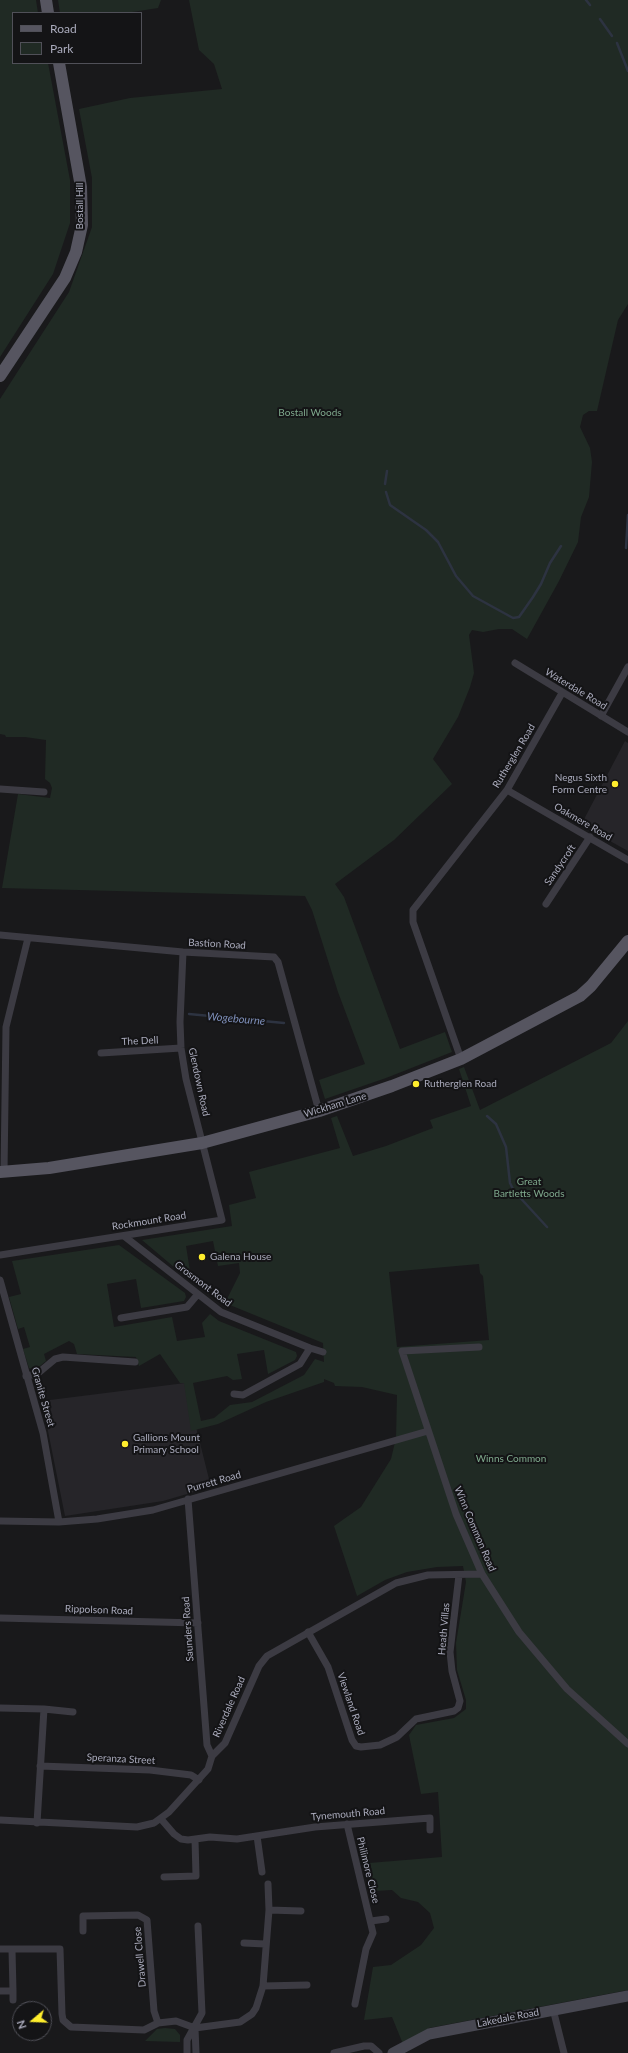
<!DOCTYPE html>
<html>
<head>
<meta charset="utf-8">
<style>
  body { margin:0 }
  #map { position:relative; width:628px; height:2053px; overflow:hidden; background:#19191b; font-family:Lato,sans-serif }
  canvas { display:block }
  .legend { position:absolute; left:12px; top:12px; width:130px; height:52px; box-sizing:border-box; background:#141416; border:1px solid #505058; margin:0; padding:5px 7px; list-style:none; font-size:12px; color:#aaabbc }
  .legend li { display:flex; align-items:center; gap:8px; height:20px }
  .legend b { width:20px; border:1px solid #505058 }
  .north { position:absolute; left:12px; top:2001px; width:40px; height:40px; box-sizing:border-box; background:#141416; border:1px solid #505058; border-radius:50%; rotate:251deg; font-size:11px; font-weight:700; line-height:16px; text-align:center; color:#aaabbc }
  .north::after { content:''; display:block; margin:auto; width:14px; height:18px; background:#ffee2d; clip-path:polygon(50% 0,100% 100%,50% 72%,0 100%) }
</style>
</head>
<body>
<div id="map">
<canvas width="628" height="2053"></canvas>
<ul class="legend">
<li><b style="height:5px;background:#565560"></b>Road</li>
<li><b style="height:11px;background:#202a24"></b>Park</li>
</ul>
<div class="north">N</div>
</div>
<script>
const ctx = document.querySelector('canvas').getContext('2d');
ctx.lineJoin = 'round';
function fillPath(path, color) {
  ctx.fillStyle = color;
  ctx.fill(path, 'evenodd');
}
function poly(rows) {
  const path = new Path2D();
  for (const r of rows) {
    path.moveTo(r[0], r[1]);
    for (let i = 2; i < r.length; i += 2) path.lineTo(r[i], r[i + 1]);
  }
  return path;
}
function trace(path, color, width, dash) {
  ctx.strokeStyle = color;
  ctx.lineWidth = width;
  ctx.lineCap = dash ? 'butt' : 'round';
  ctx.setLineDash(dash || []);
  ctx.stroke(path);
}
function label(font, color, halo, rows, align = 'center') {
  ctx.font = font + ' Lato,sans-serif';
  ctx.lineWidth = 4;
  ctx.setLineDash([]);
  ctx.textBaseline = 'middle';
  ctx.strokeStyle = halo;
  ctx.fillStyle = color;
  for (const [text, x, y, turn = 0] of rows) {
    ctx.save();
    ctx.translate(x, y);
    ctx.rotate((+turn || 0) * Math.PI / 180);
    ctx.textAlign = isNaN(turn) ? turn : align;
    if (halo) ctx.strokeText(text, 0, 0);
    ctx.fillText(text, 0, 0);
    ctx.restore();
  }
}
const built = poly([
  [625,741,628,743,628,851,581,825],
  [185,1383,211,1487,163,1501,65,1516,42,1401]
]);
const green = poly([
  [0,0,36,0,38,13,13,13,13,63,48,63,70,180,70,223,53,274,0,357],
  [58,0,161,0,158,8,126,13,60,13],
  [189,0,628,0,628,304,618,320,597,411,589,411,583,415,580,427,590,448,592,462,589,497,581,517,578,542,559,581,527,639,512,629,499,629,483,632,472,630,469,635,474,673,470,687,458,717,433,759,452,784,394,840,335,884,344,897,400,1049,445,1032,452,1052,386,1078,325,1099,319,1080,365,1064,338,992,312,910,305,896,2,888,18,794,50,798,52,788,50,783,45,779,46,740,25,737,6,737,5,735,0,734,0,399,69,292,92,227,92,178,79,109,130,98,222,89,214,64,199,50],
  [628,1021,628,1990,429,2028,403,2044,392,2017,364,2020,373,1967,391,1965,421,1945,434,1928,430,1913,418,1902,401,1898,392,1890,375,1891,369,1863,442,1857,438,1792,421,1794,409,1735,416,1725,454,1718,466,1709,466,1700,457,1670,456,1643,466,1582,463,1566,437,1567,407,1572,385,1580,357,1596,334,1526,361,1507,391,1459,396,1438,397,1395,362,1387,335,1386,334,1383,324,1379,324,1382,266,1402,218,1424,191,1431,184,1383,180,1383,160,1354,139,1366,136,1357,77,1354,74,1344,69,1341,44,1354,46,1361,35,1370,29,1368,23,1349,30,1347,24,1327,18,1329,9,1297,21,1294,12,1261,119,1245,185,1293,186,1297,184,1301,141,1308,136,1279,107,1284,114,1327,172,1317,177,1341,205,1337,202,1323,210,1314,219,1321,296,1352,297,1356,295,1360,268,1374,264,1350,237,1354,242,1379,233,1380,227,1376,193,1383,201,1421,214,1418,230,1405,252,1402,304,1375,315,1359,324,1362,323,1343,225,1303,240,1273,239,1263,218,1266,213,1241,186,1246,190,1271,181,1273,142,1240,232,1226,229,1205,256,1198,249,1172,340,1148,331,1118,337,1116,353,1156,386,1146,433,1128,430,1120,471,1106,459,1069,464,1067,480,1110,611,1043],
  [479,1264,480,1273,483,1276,489,1340,397,1347,389,1272],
  [165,2028,175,2029,180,2035,180,2042,145,2041,157,2029]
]);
const stream = poly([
  [586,0,590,5],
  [600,19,612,36],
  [617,43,628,71],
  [385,484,387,471],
  [386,492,390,505,426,530,438,542,456,576,473,596,513,618,519,617,533,597,541,584,550,563,561,546],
  [626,548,628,515],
  [189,1014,284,1023],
  [487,1116,496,1124,506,1147,510,1183,514,1191,547,1227]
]);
const street = poly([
  [515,663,628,732],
  [601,716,628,667],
  [0,789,44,792],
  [507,790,628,860],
  [546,904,590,837],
  [0,935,183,952,274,957,278,962,319,1111],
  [101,1053,181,1048],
  [461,1059,413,922,413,910,507,790,562,693],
  [4,1172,6,1027,28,938],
  [124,1236,221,1312,310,1348,323,1352],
  [0,1255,222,1220,186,1079,181,1048,180,1022,183,952],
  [0,1280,43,1433,59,1522],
  [121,1318,187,1307,198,1294],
  [479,1347,402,1351,456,1514,482,1574,519,1632,567,1689,628,1744],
  [26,1376,37,1374,55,1359,63,1357,135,1362],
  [234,1394,243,1395,300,1364,310,1348],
  [188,1499,207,1745,212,1756],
  [0,1521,59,1522,97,1519,153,1510,428,1431],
  [0,1618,198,1623],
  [308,1632,328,1667,352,1740,356,1746,361,1747,380,1745,397,1737,416,1719,454,1711,458,1708,460,1701,452,1671,450,1652,459,1575],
  [0,1708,44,1709,73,1712],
  [40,1766,150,1770,191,1775,199,1780],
  [161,1819,174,1834,181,1839,188,1840,210,1837,237,1839,315,1827,430,1818,430,1830],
  [0,1820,137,1827,154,1823,169,1812,208,1769,212,1756,225,1743,259,1666,267,1656,396,1583,428,1575,482,1574],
  [37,1823,44,1709],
  [347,1824,373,1933,366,1949,355,2004],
  [257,1836,262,1872],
  [164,1877,196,1876,195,1839],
  [269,1910,301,1911],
  [371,1921,386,1919],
  [83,1931,83,1916,138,1915,147,1920,154,2011,158,2023],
  [244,1943,265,1944],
  [0,1949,60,1949,62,2014,63,2020,71,2027,144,2030,158,2023,176,2021,195,2028],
  [263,1986,307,1985],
  [0,1991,13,1991,12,1950],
  [13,1991,13,2000],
  [553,2009,564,2053],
  [195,2028,240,2022,252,2014,256,2008,263,1986,269,1910,268,1884],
  [195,2028,196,2053],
  [187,2053,187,2040,202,2013,198,1926],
  [334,2053,364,2046,371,2046,379,2053]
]);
const secondary = poly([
  [393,2053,429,2034,628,1996]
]);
const primary = poly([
  [46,0,48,13],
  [0,376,65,278,76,252,82,225,81,187,59,63],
  [0,1172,49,1168,202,1143,319,1111,392,1086,461,1059,580,996,591,986,628,941]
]);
const markers = [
  [615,784,4,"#ffee2d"],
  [416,1084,4,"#ffee2d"],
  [202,1257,4,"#ffee2d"],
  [125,1444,4,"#ffee2d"]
];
const streetNames = [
  ["Bostall Hill",80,206,-90],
  ["Waterdale Road",576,689,31],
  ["Rutherglen Road",514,756,-59],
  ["Oakmere Road",583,822,30],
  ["Sandycroft",560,865,-56],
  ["Bastion Road",217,944,3],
  ["The Dell",140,1041,-3],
  ["Glendown Road",199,1082,78],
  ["Wickham Lane",335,1105,-17],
  ["Rockmount Road",149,1221,-9],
  ["Grosmont Road",203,1284,37],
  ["Granite Street",43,1397,74],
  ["Purrett Road",214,1482,-16],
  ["Winn Common Road",475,1529,67],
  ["Rippolson Road",99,1610,2],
  ["Saunders Road",188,1629,-94],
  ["Heath Villas",444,1629,-85],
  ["Viewland Road",351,1704,71],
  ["Riverdale Road",229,1707,-66],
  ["Speranza Street",121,1759,3],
  ["Tynemouth Road",348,1814,-5],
  ["Philimore Close",368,1870,76],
  ["Drawell Close",140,1957,-95],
  ["Lakedale Road",508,2018,-11]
];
const parkNames = [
  ["Bostall Woods",310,413],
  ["Great",529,1182],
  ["Bartletts Woods",529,1194],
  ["Winns Common",511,1459]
];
const poiNames = [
  ["Negus Sixth",607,778,"right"],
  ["Form Centre",607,790,"right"],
  ["Rutherglen Road",424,1084],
  ["Galena House",210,1257],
  ["Gallions Mount",133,1438],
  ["Primary School",133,1450]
];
const waterNames = [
  ["Wogebourne",236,1019,5]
];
fillPath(built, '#262529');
fillPath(green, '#202a24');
trace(stream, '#2d3341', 2.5);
trace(street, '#3c3b43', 7);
trace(secondary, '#474751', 11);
trace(primary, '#565560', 12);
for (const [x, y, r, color] of markers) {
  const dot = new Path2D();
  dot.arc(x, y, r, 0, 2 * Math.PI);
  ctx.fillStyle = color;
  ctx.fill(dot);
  trace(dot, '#141416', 1.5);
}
label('10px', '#aaabbc', '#141416', streetNames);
label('10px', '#7fa98d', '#141416', parkNames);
label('10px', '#aaabbc', '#141416', poiNames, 'left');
label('italic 11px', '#7e8fba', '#141416', waterNames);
</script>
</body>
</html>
